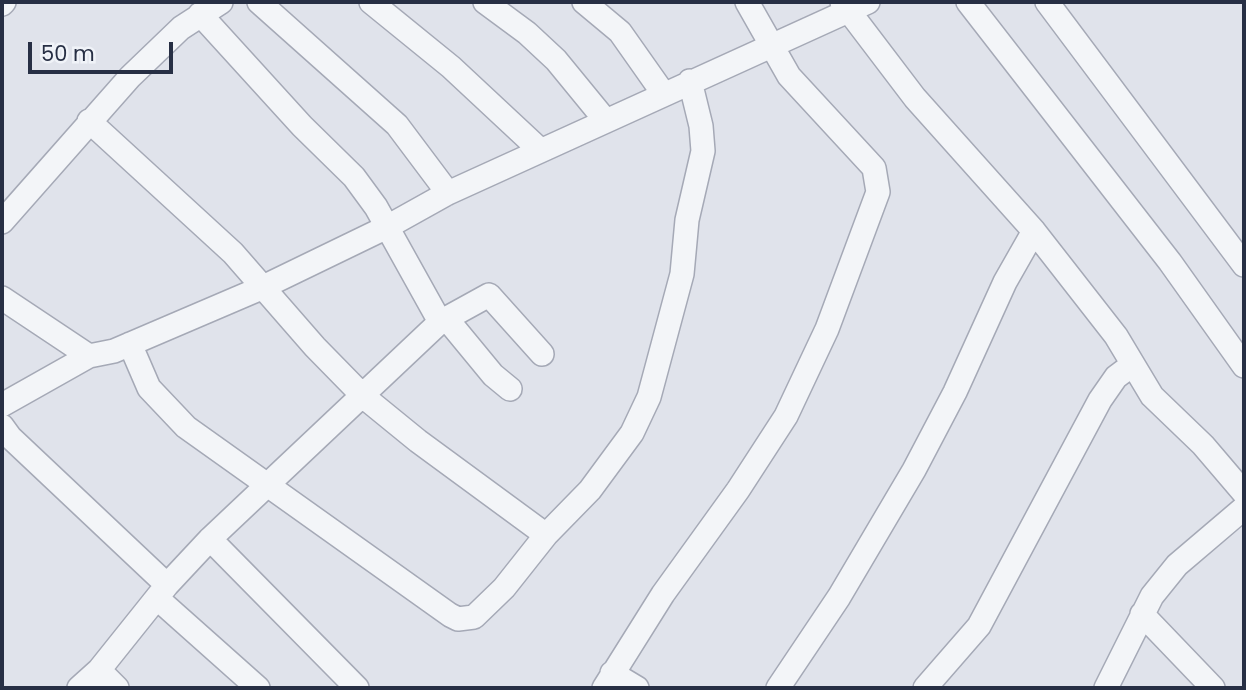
<!DOCTYPE html>
<html>
<head>
<meta charset="utf-8">
<style>
  body { margin:0 }
  #map { position:relative; width:1246px; height:690px; overflow:hidden; background:#e0e3eb; font-family:Poppins,sans-serif }
  canvas { display:block }
  .frame { position:absolute; inset:0; border:4px solid #272f44; pointer-events:none }
  .scale { position:absolute; left:28px; top:42px; width:145px; height:32px; box-sizing:border-box; border:4px solid #272f44; border-top:0; padding-left:9px; font-size:21px; line-height:24px; white-space:nowrap; color:#272f44; -webkit-text-stroke:5px #f0f3f8; paint-order:stroke }
</style>
</head>
<body>
<div id="map">
<canvas width="1246" height="690"></canvas>
<div class="frame"></div>
<div class="scale">50 m</div>
</div>
<script>
const ctx = document.querySelector('canvas').getContext('2d');
ctx.lineJoin = 'round';
function poly(rows) {
  const path = new Path2D();
  for (const r of rows) {
    path.moveTo(r[0], r[1]);
    for (let i = 2; i < r.length; i += 2) path.lineTo(r[i], r[i + 1]);
  }
  return path;
}
function trace(path, color, width, dash) {
  ctx.strokeStyle = color;
  ctx.lineWidth = width;
  ctx.lineCap = dash ? 'butt' : 'round';
  ctx.setLineDash(dash || []);
  ctx.stroke(path);
}
const minor = poly([
  [259,2,397,125,448,193],
  [371,2,451,67,540,150],
  [485,2,527,33,556,60,606,121],
  [584,2,620,32,663,93],
  [842,2,915,98,1034,231,1116,336,1152,396,1203,445,1244,493],
  [968,2,1170,262,1244,366],
  [1047,2,1244,265],
  [2,4,4,2],
  [89,121,233,253,315,347,364,397,418,441,546,535],
  [2,222,130,77,181,28,221,2],
  [2,298,89,356],
  [446,318,493,375,510,389],
  [440,322,489,295,542,354],
  [130,344,149,388,186,427,450,615,458,619,474,617,504,588,546,535,590,490,632,433,649,397,682,274,687,220,703,151,701,126,690,81],
  [2,405,89,356,114,351,259,289,387,227,448,193,868,2],
  [2,426,10,437,167,585],
  [210,539,357,688],
  [158,599,258,688],
  [1142,614,1213,688],
  [99,670,117,688],
  [612,673,637,688],
  [79,688,99,670,167,585,210,539,440,322,376,207,354,177,302,126,200,14],
  [604,688,663,594,738,490,786,416,827,329,878,192,874,168,789,76,747,2],
  [778,688,839,597,914,470,955,392,1005,282,1034,231],
  [925,688,979,626,1100,400,1116,377,1132,365],
  [1106,688,1152,596,1177,565,1244,508]
]);
trace(minor, '#a5a9b6', 26);
trace(minor, '#f3f5f8', 23);
</script>
</body>
</html>
